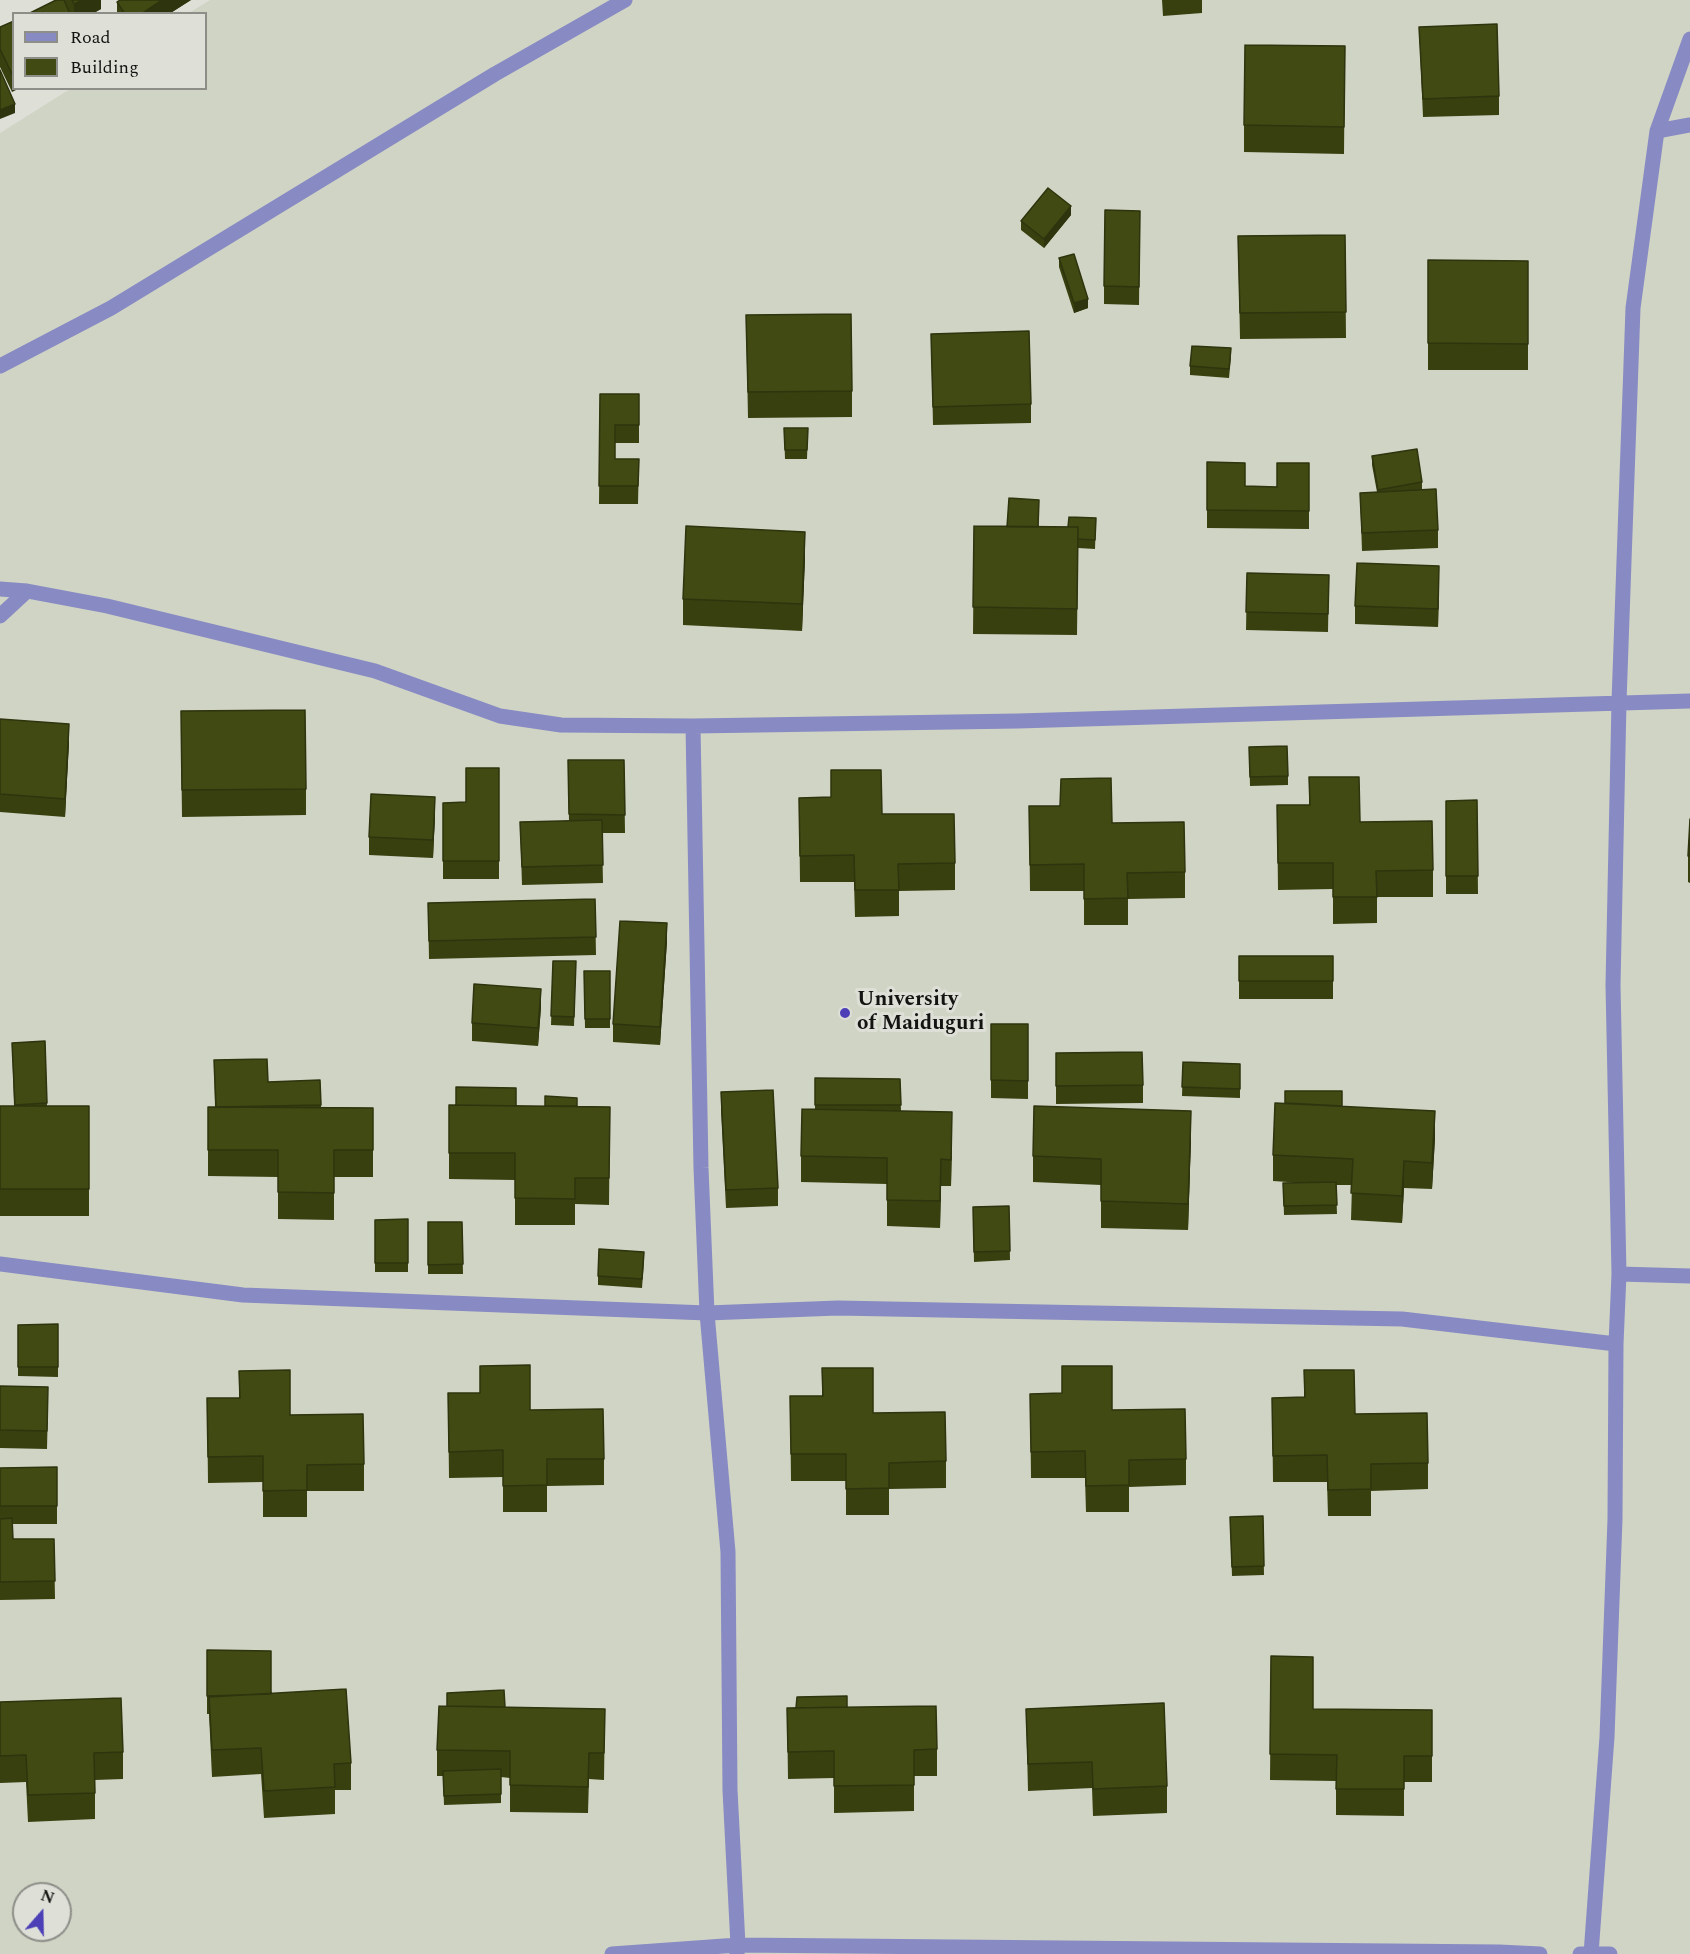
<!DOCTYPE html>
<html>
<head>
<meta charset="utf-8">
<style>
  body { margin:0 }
  #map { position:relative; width:1690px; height:1954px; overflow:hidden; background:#dee0d8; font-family:Spectral,serif }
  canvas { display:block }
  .legend { position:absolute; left:12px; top:12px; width:195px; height:78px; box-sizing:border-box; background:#dee0d8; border:2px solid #8d8e88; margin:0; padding:8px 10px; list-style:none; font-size:18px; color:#131311 }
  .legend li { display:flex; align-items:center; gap:12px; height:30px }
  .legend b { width:30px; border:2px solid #8d8e88 }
  .north { position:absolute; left:12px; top:1882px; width:60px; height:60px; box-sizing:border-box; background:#dee0d8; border:2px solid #8d8e88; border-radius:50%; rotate:20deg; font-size:16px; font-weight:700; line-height:24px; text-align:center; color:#131311 }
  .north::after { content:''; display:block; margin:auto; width:21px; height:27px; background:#4d40b7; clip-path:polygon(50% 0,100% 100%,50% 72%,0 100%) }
</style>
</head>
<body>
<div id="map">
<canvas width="1690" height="1954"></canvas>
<ul class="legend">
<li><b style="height:8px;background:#888ac3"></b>Road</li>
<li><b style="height:16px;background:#414a13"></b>Building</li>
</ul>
<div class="north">N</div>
</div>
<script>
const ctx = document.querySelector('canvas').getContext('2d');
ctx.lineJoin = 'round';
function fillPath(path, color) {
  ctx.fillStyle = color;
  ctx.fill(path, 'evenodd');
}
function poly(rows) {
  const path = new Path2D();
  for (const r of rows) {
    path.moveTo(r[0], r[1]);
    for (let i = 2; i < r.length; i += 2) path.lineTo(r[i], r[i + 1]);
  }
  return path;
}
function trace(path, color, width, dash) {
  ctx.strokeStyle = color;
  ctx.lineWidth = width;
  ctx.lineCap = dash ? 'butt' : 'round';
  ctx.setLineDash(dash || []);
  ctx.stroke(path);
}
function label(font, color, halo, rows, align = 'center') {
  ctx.font = font + ' Spectral,serif';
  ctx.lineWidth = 6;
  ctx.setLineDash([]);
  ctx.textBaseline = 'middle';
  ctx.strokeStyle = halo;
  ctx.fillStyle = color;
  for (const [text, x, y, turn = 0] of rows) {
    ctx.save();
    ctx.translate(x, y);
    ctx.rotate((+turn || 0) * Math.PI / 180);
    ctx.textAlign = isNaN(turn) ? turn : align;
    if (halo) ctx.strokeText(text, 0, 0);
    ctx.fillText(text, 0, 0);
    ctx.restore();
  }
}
const built = poly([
  [210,0,1690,0,1690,1954,0,1954,0,133,70,89,206,88,206,14,189,13],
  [24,1894,60,1894,60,1930,24,1930]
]);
const street = poly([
  [1657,131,1690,125],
  [0,366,111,308,495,74,625,0],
  [0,589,27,591,107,606,375,671,500,716,561,725,693,726,1018,721,1690,701],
  [0,616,27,591],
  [693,726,701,1168,707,1313,728,1552,730,1790,738,1945,737,1954],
  [0,1264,243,1295,707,1313,838,1308,1402,1319,1616,1344],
  [1619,1274,1690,1276],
  [612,1954,738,1945,1499,1952,1540,1954],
  [1580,1954,1610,1954],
  [1591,1954,1607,1737,1615,1519,1616,1344,1619,1274,1613,985,1619,702,1633,308,1657,131,1690,39]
]);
const wall = poly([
  [56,0,101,0,101,9,92,14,28,14],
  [191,0,169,14,117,14,117,2],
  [1162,0,1202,0,1202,13,1163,16],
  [14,21,12,92,0,67,0,27],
  [1419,27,1499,96,1499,115,1423,117],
  [1345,46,1344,154,1244,152,1244,125],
  [1140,211,1139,305,1104,304,1104,286],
  [1071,215,1044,248,1021,230,1021,221],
  [1345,235,1346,338,1240,339,1238,236],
  [1059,258,1088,308,1074,313,1059,267],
  [1428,260,1528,261,1528,370,1428,370],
  [746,315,852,391,852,417,748,418],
  [931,334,1031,404,1031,423,933,425],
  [1231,357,1229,378,1190,375,1190,366],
  [600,394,639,394,639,443,615,443,615,459,639,459,638,504,599,504],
  [784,428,808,428,807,459,785,459],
  [1372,456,1422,482,1422,490,1438,530,1438,548,1362,551,1360,493,1377,492,1372,465],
  [1207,462,1245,486,1277,487,1309,463,1309,529,1207,528],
  [1039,509,1038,527,1068,527,1096,518,1095,549,1078,548,1077,635,973,634,974,526,1007,527],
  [805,558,802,631,683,625,683,599],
  [1247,573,1329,575,1328,632,1246,630],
  [1439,585,1438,627,1355,624,1355,606],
  [0,719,69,742,65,817,0,812],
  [181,737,306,789,306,815,182,817],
  [1249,747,1288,776,1288,785,1250,786],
  [568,760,624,760,625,833,602,833,603,883,522,885,520,822,569,821],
  [499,768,499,879,443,879,443,803,466,802],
  [831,770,882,814,955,863,955,890,899,891,899,916,855,917,854,882,800,882,799,798,831,797],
  [1309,777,1360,822,1433,870,1433,897,1377,897,1377,923,1333,924,1333,889,1278,890,1277,805,1309,805],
  [1477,800,1478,894,1446,894,1446,801],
  [1029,806,1112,823,1185,872,1185,898,1128,899,1128,925,1084,925,1084,891,1030,891],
  [435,815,433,858,369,855,369,837],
  [1690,819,1690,883,1688,882,1688,856],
  [595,899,596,955,429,959,428,903],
  [667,941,660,1045,613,1042,613,1024],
  [1239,956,1333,956,1333,999,1239,999],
  [553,961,576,961,574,1026,551,1025],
  [584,971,610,971,610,1028,585,1028],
  [541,1007,538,1046,472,1041,472,1023],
  [991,1024,1028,1024,1028,1099,991,1098],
  [45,1041,47,1106,89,1106,89,1216,0,1216,0,1106,14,1106,12,1043],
  [1056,1053,1143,1085,1143,1103,1056,1104],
  [214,1060,268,1082,320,1080,321,1107,373,1108,373,1177,334,1177,334,1220,278,1219,278,1177,208,1176,208,1107,215,1107],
  [1183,1062,1240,1064,1240,1098,1182,1096],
  [815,1078,900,1079,901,1111,952,1139,951,1186,941,1186,940,1228,887,1226,887,1184,801,1182,801,1156,815,1109],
  [721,1092,778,1188,778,1206,726,1208,721,1110],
  [449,1105,610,1107,609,1205,575,1204,575,1225,515,1225,515,1180,449,1179],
  [1342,1106,1435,1138,1432,1189,1404,1188,1402,1223,1351,1220,1352,1185,1336,1185,1337,1214,1284,1215,1283,1183,1302,1183,1273,1181,1273,1155],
  [1191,1138,1188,1230,1101,1228,1101,1185,1033,1182,1033,1156],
  [1009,1206,1010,1260,974,1262,973,1207],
  [408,1219,408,1272,375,1272,375,1220],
  [428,1222,462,1222,463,1274,428,1274],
  [644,1261,642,1288,598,1285,598,1276],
  [18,1325,58,1367,58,1377,18,1376],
  [822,1368,873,1413,946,1461,946,1488,889,1489,889,1515,846,1515,846,1481,791,1481,790,1396,822,1396],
  [1304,1370,1355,1414,1428,1463,1428,1489,1371,1491,1371,1516,1328,1516,1327,1482,1273,1482,1272,1398,1304,1397],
  [239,1371,290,1415,364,1464,364,1491,307,1491,307,1517,263,1517,263,1482,208,1483,207,1398,239,1398],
  [0,1386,48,1405,47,1449,0,1448],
  [448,1393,530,1410,604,1459,604,1485,547,1486,547,1512,503,1512,503,1477,449,1478],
  [1030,1394,1112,1410,1186,1459,1186,1485,1129,1487,1129,1512,1086,1512,1085,1478,1031,1478],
  [57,1467,57,1524,12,1524,13,1539,54,1539,55,1599,0,1600,0,1468],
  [1263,1516,1264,1575,1232,1576,1230,1517],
  [207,1650,271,1694,351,1763,351,1790,335,1790,335,1814,264,1818,261,1774,212,1777,209,1714,207,1714],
  [1271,1656,1313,1709,1432,1710,1432,1782,1404,1782,1404,1816,1336,1815,1336,1781,1270,1780],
  [0,1702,123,1752,123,1779,95,1780,95,1819,28,1822,26,1782,0,1783],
  [505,1707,605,1709,604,1780,589,1779,588,1813,510,1812,510,1778,501,1777,501,1803,444,1805,443,1776,437,1776,437,1750],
  [847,1707,937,1749,937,1776,914,1776,914,1811,834,1813,834,1778,788,1779,787,1708],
  [1026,1709,1167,1786,1167,1813,1093,1816,1092,1788,1028,1791]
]);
const shadedWall = poly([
  [83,0,101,0,101,9,92,14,74,14,74,4],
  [162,0,191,0,169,14,141,14],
  [12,74,14,74,14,88,20,88,12,92],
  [15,104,15,113,0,119,0,110],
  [1071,206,1071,215,1044,248,1044,239],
  [1088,299,1088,308,1074,313,1074,303],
  [805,532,805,558,802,631,802,604],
  [1439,566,1439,585,1438,627,1438,609],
  [69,724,69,742,65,817,65,799],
  [435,797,435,815,433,858,433,840],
  [667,923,667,941,660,1045,660,1027],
  [541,989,541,1007,538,1046,538,1028],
  [1191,1111,1191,1138,1188,1230,1188,1204],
  [1435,1111,1435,1138,1432,1189,1432,1163],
  [952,1112,952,1139,951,1186,951,1160],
  [941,1159,941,1186,940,1228,940,1201],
  [1404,1161,1404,1188,1402,1223,1402,1196]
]);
const building = poly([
  [56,0,64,0,70,14,28,14,56,0],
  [72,0,83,0,74,4,72,0],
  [120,0,162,0,141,14,125,14,117,2,120,0],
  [14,21,14,74,12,74,0,49,0,27,14,21],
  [1497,24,1499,96,1423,99,1419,27,1497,24],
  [1245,45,1345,46,1344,127,1244,125,1245,45],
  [0,70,15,104,0,110,0,70],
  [1048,188,1071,206,1044,239,1021,221,1048,188],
  [1105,210,1140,211,1139,287,1104,286,1105,210],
  [1345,235,1346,312,1240,313,1238,236,1345,235],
  [1074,254,1088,299,1074,303,1059,258,1074,254],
  [1428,260,1528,261,1528,344,1428,343,1428,260],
  [851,314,852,391,748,392,746,315,851,314],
  [1029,331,1031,404,933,407,931,334,1029,331],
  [1192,346,1231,348,1229,369,1190,366,1192,346],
  [600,394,639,394,639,425,615,425,615,459,639,459,638,486,599,486,600,394],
  [784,428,808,428,807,450,785,450,784,428],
  [1417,449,1422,482,1378,490,1372,456,1417,449],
  [1207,462,1245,463,1245,486,1277,487,1277,463,1309,463,1309,511,1207,510,1207,462],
  [1436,489,1438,530,1362,533,1360,493,1436,489],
  [1009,498,1039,500,1038,527,1007,527,1009,498],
  [1069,517,1096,518,1095,540,1078,539,1078,527,1068,527,1069,517],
  [686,526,805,532,802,604,683,599,686,526],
  [974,526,1078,527,1077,609,973,607,974,526],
  [1357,563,1439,566,1438,609,1355,606,1357,563],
  [1247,573,1329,575,1328,614,1246,612,1247,573],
  [305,710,306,789,182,790,181,711,305,710],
  [0,719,69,724,65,799,0,794,0,719],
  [1287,746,1288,776,1250,777,1249,747,1287,746],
  [568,760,624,760,625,815,569,814,568,760],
  [466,768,499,768,499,861,443,861,443,803,466,802,466,768],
  [831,770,881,770,882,814,954,814,955,863,898,864,899,890,855,890,854,855,800,856,799,798,831,797,831,770],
  [1309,777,1359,777,1360,822,1432,821,1433,870,1376,871,1377,897,1333,897,1333,863,1278,863,1277,805,1310,805,1309,777],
  [1111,778,1112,823,1184,822,1185,872,1127,873,1128,898,1084,899,1084,864,1030,865,1029,806,1060,806,1061,779,1111,778],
  [371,794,435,797,433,840,369,837,371,794],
  [1477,800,1478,876,1446,876,1446,801,1477,800],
  [1690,819,1690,856,1688,856,1690,819],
  [602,820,603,865,522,867,520,822,602,820],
  [595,899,596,937,429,941,428,903,595,899],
  [620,921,667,923,660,1027,613,1024,620,921],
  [1239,956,1333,956,1333,981,1239,981,1239,956],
  [553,961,576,961,574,1017,551,1016,553,961],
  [584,971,610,971,610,1019,585,1019,584,971],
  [474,984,541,989,538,1028,472,1023,474,984],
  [991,1024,1028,1024,1028,1081,991,1080,991,1024],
  [45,1041,47,1103,15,1105,12,1043,45,1041],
  [1142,1052,1143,1085,1056,1086,1056,1053,1142,1052],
  [267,1059,268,1082,320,1080,321,1105,216,1107,214,1060,267,1059],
  [1183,1062,1240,1064,1240,1089,1182,1087,1183,1062],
  [815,1078,900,1079,901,1105,815,1105,815,1078],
  [456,1087,516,1088,516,1106,456,1105,456,1087],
  [773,1090,778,1188,726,1190,721,1092,773,1090],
  [1285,1091,1342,1091,1342,1106,1285,1103,1285,1091],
  [545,1096,577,1098,577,1106,545,1106,545,1096],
  [1275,1103,1435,1111,1432,1163,1404,1161,1402,1196,1351,1193,1353,1159,1273,1155,1275,1103],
  [449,1105,610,1107,609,1178,575,1178,575,1199,515,1198,515,1153,449,1153,449,1105],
  [0,1106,89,1106,89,1189,0,1189,0,1106],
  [1034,1106,1191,1111,1188,1204,1101,1201,1101,1159,1033,1156,1034,1106],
  [208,1107,373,1108,373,1150,334,1150,334,1193,278,1192,278,1150,208,1150,208,1107],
  [802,1109,952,1112,951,1160,941,1159,940,1201,887,1200,887,1158,801,1156,802,1109],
  [1336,1182,1337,1205,1284,1206,1283,1183,1336,1182],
  [1009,1206,1010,1251,974,1252,973,1207,1009,1206],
  [408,1219,408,1263,375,1263,375,1220,408,1219],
  [428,1222,462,1222,463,1264,428,1265,428,1222],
  [599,1249,644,1252,642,1279,598,1276,599,1249],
  [58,1324,58,1367,18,1367,18,1325,58,1324],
  [530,1365,530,1410,603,1409,604,1459,547,1459,547,1485,503,1486,503,1450,449,1452,448,1393,480,1393,480,1366,530,1365],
  [1062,1366,1112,1366,1112,1410,1185,1409,1186,1459,1129,1460,1129,1485,1086,1486,1085,1451,1031,1452,1030,1394,1062,1393,1062,1366],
  [822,1368,873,1368,873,1413,945,1412,946,1461,889,1463,889,1488,846,1489,846,1454,791,1454,790,1396,823,1396,822,1368],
  [290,1370,290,1415,363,1414,364,1464,307,1465,307,1490,263,1491,263,1456,208,1457,207,1398,240,1398,239,1371,290,1370],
  [1304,1370,1354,1370,1355,1414,1427,1413,1428,1463,1371,1464,1371,1489,1328,1490,1327,1455,1273,1456,1272,1398,1305,1397,1304,1370],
  [0,1386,48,1387,47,1431,0,1430,0,1386],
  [57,1467,57,1506,0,1506,0,1468,57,1467],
  [1263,1516,1264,1566,1232,1567,1230,1517,1263,1516],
  [12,1518,13,1539,54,1539,55,1581,0,1582,0,1519,12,1518],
  [207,1650,271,1651,271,1694,207,1696,207,1650],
  [1271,1656,1313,1657,1313,1709,1432,1710,1432,1756,1404,1756,1404,1789,1336,1789,1337,1755,1270,1754,1271,1656],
  [346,1689,351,1763,334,1764,335,1787,264,1791,261,1748,212,1750,209,1697,346,1689],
  [504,1690,505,1707,447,1706,447,1693,504,1690],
  [847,1696,847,1707,796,1708,797,1697,847,1696],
  [121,1698,123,1752,94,1753,95,1793,28,1795,26,1755,0,1756,0,1702,121,1698],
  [1164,1703,1167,1786,1093,1789,1092,1762,1028,1764,1026,1709,1164,1703],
  [439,1706,605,1709,604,1753,589,1753,588,1787,510,1785,510,1751,437,1750,439,1706],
  [936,1706,937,1749,914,1750,914,1785,834,1786,834,1751,788,1752,787,1708,936,1706],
  [501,1769,501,1794,444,1796,443,1771,501,1769]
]);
const markers = [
  [845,1013,6,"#4d40b7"]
];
const poiNames = [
  ["University",857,1001],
  ["of Maiduguri",857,1025]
];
fillPath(built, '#d0d4c5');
trace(street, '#888ac3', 15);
fillPath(wall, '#384010');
fillPath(shadedWall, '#2e340d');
fillPath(building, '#414a13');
trace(building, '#2e340d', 1.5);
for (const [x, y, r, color] of markers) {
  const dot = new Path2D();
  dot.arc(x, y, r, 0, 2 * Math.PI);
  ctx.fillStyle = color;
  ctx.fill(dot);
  trace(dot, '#dee0d8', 2);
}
label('bold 21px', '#131311', '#dee0d8', poiNames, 'left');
</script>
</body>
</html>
